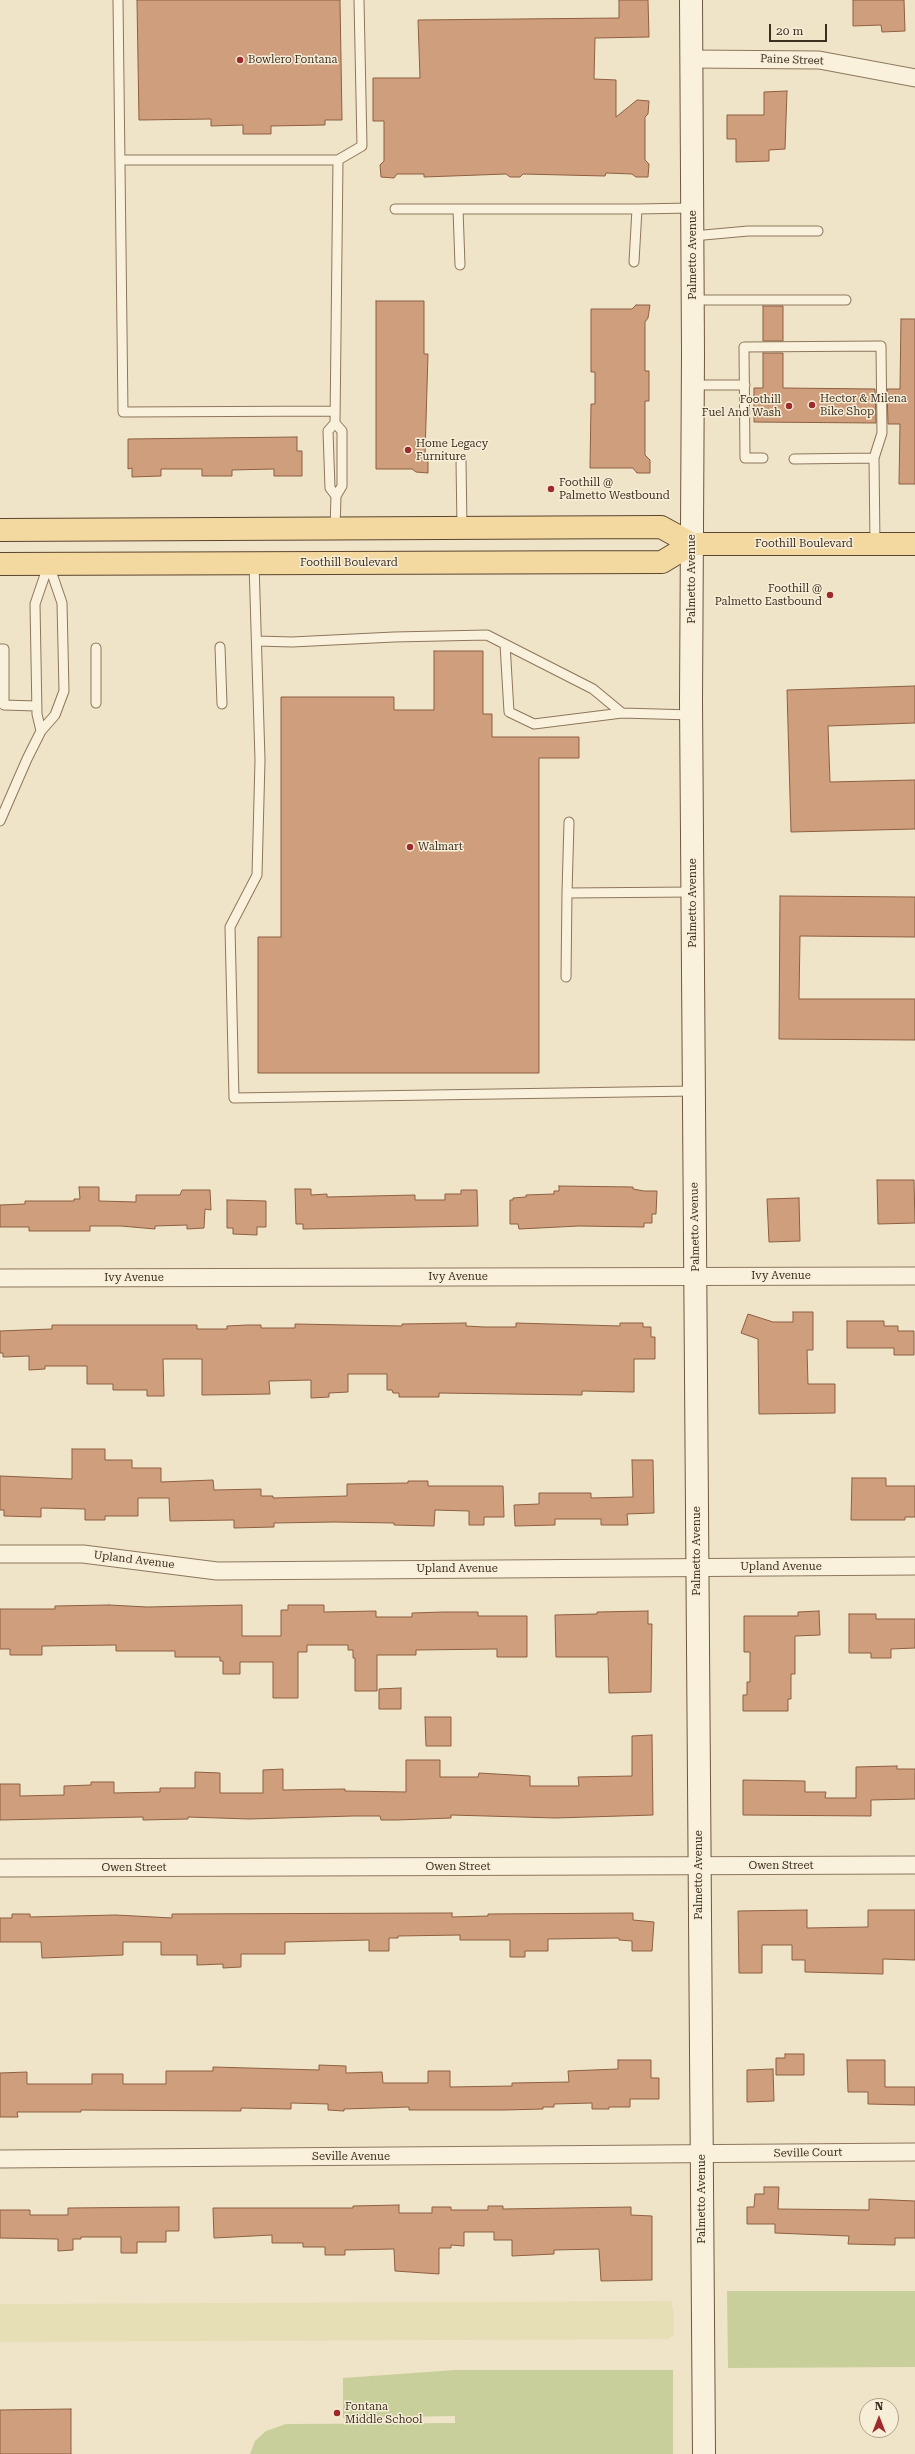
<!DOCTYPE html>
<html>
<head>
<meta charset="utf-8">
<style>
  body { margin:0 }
  #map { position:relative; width:915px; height:2454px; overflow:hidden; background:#f0e4c8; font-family:"Roboto Serif",serif }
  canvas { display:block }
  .north { position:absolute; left:859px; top:2398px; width:40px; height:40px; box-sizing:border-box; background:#f7eed8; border:1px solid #ada18e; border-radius:50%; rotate:0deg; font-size:11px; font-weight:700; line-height:16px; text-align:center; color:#3d2e20 }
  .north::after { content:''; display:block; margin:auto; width:14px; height:18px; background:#9e2a2b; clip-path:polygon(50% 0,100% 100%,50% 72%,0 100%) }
  .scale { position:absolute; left:769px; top:24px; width:58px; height:18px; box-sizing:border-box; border:2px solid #3d2e20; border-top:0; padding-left:5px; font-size:12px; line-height:14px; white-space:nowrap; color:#3d2e20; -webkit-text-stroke:3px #f7eed8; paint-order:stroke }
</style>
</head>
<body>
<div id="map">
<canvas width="915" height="2454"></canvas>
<div class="north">N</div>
<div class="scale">20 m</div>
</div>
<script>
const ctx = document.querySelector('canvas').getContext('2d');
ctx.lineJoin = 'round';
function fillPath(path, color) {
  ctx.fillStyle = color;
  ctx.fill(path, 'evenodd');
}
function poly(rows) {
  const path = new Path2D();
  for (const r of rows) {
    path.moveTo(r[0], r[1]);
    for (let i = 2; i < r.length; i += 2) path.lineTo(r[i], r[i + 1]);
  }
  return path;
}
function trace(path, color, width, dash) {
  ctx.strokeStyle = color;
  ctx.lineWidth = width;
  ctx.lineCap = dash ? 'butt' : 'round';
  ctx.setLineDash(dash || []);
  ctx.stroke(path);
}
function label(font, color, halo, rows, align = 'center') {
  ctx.font = font + ' "Roboto Serif",serif';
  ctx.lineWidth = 3;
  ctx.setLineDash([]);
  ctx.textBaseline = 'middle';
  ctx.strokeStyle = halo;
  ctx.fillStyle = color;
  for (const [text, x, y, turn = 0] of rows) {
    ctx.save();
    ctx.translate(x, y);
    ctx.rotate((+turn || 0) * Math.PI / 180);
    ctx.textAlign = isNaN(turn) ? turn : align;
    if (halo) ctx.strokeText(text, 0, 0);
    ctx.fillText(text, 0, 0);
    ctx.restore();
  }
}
const farmland = poly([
  [671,2301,674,2315,674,2335,668,2339,0,2342,0,2304]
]);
const green = poly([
  [727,2291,915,2291,915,2367,728,2368],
  [455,2370,673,2370,673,2454,250,2454,255,2441,266,2431,286,2424,455,2423,455,2416,343,2418,343,2378]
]);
const building = poly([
  [137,0,340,0,342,120,325,120,325,125,271,126,271,134,243,134,243,125,211,126,211,119,139,120,137,0],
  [619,0,648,0,649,37,595,38,594,79,616,80,616,117,637,100,649,101,648,114,645,117,645,160,649,164,648,177,636,177,632,174,606,173,605,176,523,174,520,177,510,177,506,174,424,177,424,174,397,174,394,178,381,177,380,165,384,161,384,121,373,121,373,78,420,78,418,20,619,18,619,0],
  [853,0,904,0,905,31,882,32,881,25,853,26,853,0],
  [787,91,785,149,769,150,769,161,736,162,736,139,727,139,727,115,764,115,764,92,787,91],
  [376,301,424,301,424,354,428,354,425,455,428,459,428,473,416,472,412,469,376,469,376,301],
  [636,305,650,305,648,318,645,322,645,371,649,371,649,401,645,401,645,455,650,460,650,473,637,473,633,468,590,468,591,404,595,404,595,372,591,372,591,309,632,309,636,305],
  [763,306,783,306,783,341,763,341,763,306],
  [901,319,915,319,915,484,899,484,900,424,888,424,887,389,900,389,901,319],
  [763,353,783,353,783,388,875,389,876,423,754,422,754,388,763,388,763,353],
  [297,437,297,451,302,451,302,476,274,476,274,469,232,470,232,476,202,476,202,469,161,469,161,476,132,477,132,468,128,469,128,439,297,437],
  [434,651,483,651,483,714,492,714,492,737,579,737,579,758,539,758,539,1073,258,1073,258,937,281,937,281,697,394,697,394,710,434,710,434,651],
  [915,686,915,723,828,726,830,782,915,780,915,829,791,832,787,690,915,686],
  [780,896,915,897,915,937,800,936,799,999,915,999,915,1040,779,1039,780,896],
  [877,1180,914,1180,915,1223,878,1224,877,1180],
  [559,1186,633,1187,633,1189,644,1191,657,1191,656,1214,652,1214,652,1223,644,1223,644,1227,579,1226,519,1229,518,1224,510,1224,510,1200,513,1200,513,1198,526,1197,526,1195,554,1194,554,1191,559,1191,559,1186],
  [79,1187,99,1187,99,1201,136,1202,136,1195,180,1195,182,1190,210,1190,211,1210,205,1209,204,1228,187,1229,187,1225,155,1226,155,1229,121,1226,90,1226,90,1231,29,1231,29,1227,0,1227,0,1205,25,1204,25,1201,74,1201,74,1199,80,1199,79,1187],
  [295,1189,311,1189,311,1195,327,1194,327,1197,415,1195,415,1200,445,1200,445,1194,461,1194,461,1190,477,1190,478,1226,303,1229,303,1224,296,1224,295,1189],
  [799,1198,800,1241,769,1242,767,1199,799,1198],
  [227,1200,266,1201,266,1227,257,1227,257,1235,233,1234,233,1228,227,1228,227,1200],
  [793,1312,813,1312,813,1350,807,1350,808,1384,835,1384,835,1413,759,1414,758,1339,741,1333,748,1314,773,1322,793,1322,793,1312],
  [847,1321,884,1321,884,1326,898,1326,898,1331,914,1331,914,1355,894,1355,894,1348,847,1348,847,1321],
  [466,1323,466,1326,484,1327,516,1327,516,1323,620,1326,620,1323,643,1323,643,1327,651,1327,651,1337,655,1337,655,1359,634,1359,634,1392,582,1391,582,1395,439,1393,439,1397,399,1397,399,1393,393,1393,392,1390,387,1390,387,1374,348,1374,348,1392,329,1393,329,1397,311,1398,311,1380,269,1381,270,1394,202,1395,202,1359,163,1359,164,1396,147,1396,147,1390,113,1390,113,1384,87,1384,87,1366,45,1366,45,1369,29,1370,29,1356,3,1357,3,1353,0,1353,0,1331,52,1329,52,1325,197,1325,197,1329,227,1329,227,1326,247,1325,261,1325,261,1328,295,1328,295,1324,402,1326,402,1324,466,1323],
  [72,1449,105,1449,105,1460,132,1460,132,1468,161,1468,161,1482,213,1480,214,1490,261,1489,261,1496,273,1496,273,1498,347,1496,347,1484,408,1483,408,1481,428,1481,428,1486,503,1486,504,1517,484,1517,484,1525,469,1525,469,1511,435,1510,434,1526,394,1525,394,1523,334,1522,274,1523,274,1527,234,1528,234,1520,170,1521,169,1498,138,1498,138,1516,105,1516,105,1520,85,1520,85,1509,41,1508,41,1517,4,1516,4,1510,0,1510,0,1476,72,1479,72,1449],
  [632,1460,653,1460,654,1513,627,1514,628,1525,601,1525,601,1519,555,1519,555,1525,515,1526,514,1505,539,1504,539,1493,591,1493,591,1498,633,1497,632,1460],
  [852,1478,886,1478,886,1486,915,1486,915,1517,905,1517,905,1520,851,1520,852,1478],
  [109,1605,147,1607,242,1605,242,1636,281,1636,281,1610,288,1610,288,1605,324,1605,324,1612,376,1611,376,1617,412,1617,412,1613,443,1612,478,1612,478,1616,527,1616,527,1657,497,1657,497,1649,416,1650,416,1655,377,1655,377,1691,355,1691,355,1658,353,1658,353,1650,348,1650,348,1645,307,1645,307,1652,298,1652,298,1698,273,1698,273,1662,240,1662,240,1674,223,1674,223,1661,220,1661,220,1657,175,1657,175,1651,116,1651,116,1645,42,1646,42,1655,10,1655,10,1649,0,1649,0,1609,55,1609,55,1606,109,1605],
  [648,1611,648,1624,652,1624,651,1692,609,1693,608,1657,556,1657,555,1615,597,1614,597,1612,648,1611],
  [819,1611,820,1635,795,1636,795,1674,791,1674,791,1699,788,1699,788,1711,743,1711,743,1695,747,1695,747,1682,750,1682,750,1652,744,1652,744,1616,798,1616,798,1612,819,1611],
  [849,1614,876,1614,876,1619,915,1619,915,1648,891,1649,891,1658,871,1658,871,1653,849,1653,849,1614],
  [401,1688,401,1709,379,1709,379,1689,401,1688],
  [425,1717,451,1717,451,1746,426,1746,425,1717],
  [652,1735,653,1815,556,1818,451,1815,451,1818,397,1820,381,1820,380,1816,353,1816,249,1819,188,1817,188,1819,143,1820,143,1817,0,1820,0,1784,20,1784,20,1796,64,1795,64,1786,91,1785,91,1782,114,1782,114,1793,160,1792,160,1788,195,1788,195,1772,220,1773,220,1793,263,1793,263,1770,283,1769,283,1790,345,1789,345,1791,406,1792,406,1760,440,1760,440,1777,478,1777,479,1773,530,1776,530,1786,579,1786,578,1777,632,1776,632,1736,652,1735],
  [897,1766,897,1769,915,1769,915,1799,871,1800,871,1816,743,1815,743,1780,805,1781,805,1792,826,1792,825,1798,856,1798,856,1767,897,1766],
  [807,1910,807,1928,868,1927,868,1910,915,1910,915,1960,883,1959,883,1974,805,1972,805,1960,792,1960,792,1945,762,1945,762,1973,739,1973,738,1911,807,1910],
  [452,1913,452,1917,488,1916,488,1914,633,1913,633,1920,654,1922,652,1951,632,1951,632,1941,619,1940,619,1938,548,1939,548,1951,525,1951,525,1957,510,1957,510,1940,460,1940,460,1935,398,1936,398,1938,389,1938,389,1951,369,1951,369,1940,285,1942,285,1954,241,1954,241,1967,223,1968,223,1964,197,1965,197,1955,161,1955,161,1942,123,1942,123,1955,42,1958,41,1942,0,1942,0,1918,12,1918,12,1914,30,1914,30,1917,116,1915,172,1918,172,1914,452,1913],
  [785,2054,804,2054,804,2075,776,2075,776,2058,785,2058,785,2054],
  [618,2060,651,2060,651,2078,659,2078,659,2099,630,2099,630,2107,609,2107,609,2109,592,2109,592,2103,554,2104,554,2107,543,2107,543,2109,504,2110,409,2110,409,2107,344,2109,344,2111,328,2110,328,2104,291,2103,291,2109,241,2108,241,2111,81,2110,81,2112,17,2112,18,2117,0,2117,0,2073,27,2072,27,2084,92,2084,92,2074,123,2074,123,2084,166,2084,166,2071,213,2071,213,2067,319,2070,319,2065,346,2066,346,2073,382,2072,383,2083,428,2083,428,2071,450,2071,450,2087,512,2086,512,2083,569,2082,568,2071,618,2069,618,2060],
  [847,2060,885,2060,885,2087,915,2087,915,2105,868,2104,868,2092,848,2092,847,2060],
  [773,2069,774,2101,747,2102,747,2070,773,2069],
  [764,2187,779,2187,778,2209,869,2210,869,2199,915,2201,915,2238,895,2238,895,2245,848,2244,849,2236,775,2233,775,2224,747,2224,747,2207,754,2207,755,2194,764,2194,764,2187],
  [399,2205,399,2213,432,2213,432,2207,451,2207,451,2210,488,2210,488,2206,503,2206,503,2209,631,2207,631,2215,652,2216,652,2280,601,2281,599,2249,554,2250,554,2254,512,2256,512,2240,494,2240,494,2232,464,2232,464,2246,451,2245,451,2248,439,2248,439,2274,395,2271,394,2249,345,2250,345,2255,325,2255,325,2247,303,2247,303,2243,272,2243,272,2235,214,2238,213,2208,353,2208,353,2206,399,2205],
  [179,2207,179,2231,166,2231,166,2242,137,2242,137,2253,121,2253,121,2237,81,2237,81,2239,73,2239,73,2250,58,2251,58,2239,0,2238,0,2210,30,2210,30,2215,68,2215,68,2208,179,2207],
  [71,2409,71,2454,0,2454,0,2410,71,2409]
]);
const lane = poly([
  [118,0,123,412,335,411],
  [120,160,338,160],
  [395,209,637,209],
  [458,209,460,265],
  [693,236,748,231,818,231],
  [634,262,637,209,692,208],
  [693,300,846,300],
  [693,385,745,385],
  [335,423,342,431,342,486,336,496,335,528],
  [763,458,745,458,744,347,881,346,882,433,874,458,875,544],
  [794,459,874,458],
  [461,460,462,528],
  [336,496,330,488,328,431,335,423,338,160,362,146,359,0],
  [254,563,260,760,257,875,230,927,234,1098,694,1091],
  [257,641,292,642,394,637,487,635,593,689,622,713,692,715],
  [505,644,509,712,534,724,622,713],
  [220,647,222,704],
  [96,648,96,703],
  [0,649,4,649,4,705,36,706],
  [41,731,37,714,35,604,49,563],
  [0,821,27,759,41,731,55,715,64,691,62,603,49,565],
  [569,822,567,893,693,892],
  [566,977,567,893]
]);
const street = poly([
  [691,59,819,60,915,78],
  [0,1278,915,1276],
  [0,1554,83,1554,217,1571,915,1566],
  [0,1868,915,1865],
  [0,2159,915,2152]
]);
const secondary = poly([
  [691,0,693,353,691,701,704,2454]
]);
const primary = poly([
  [0,530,661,527,692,544,915,544],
  [0,564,662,562,692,544]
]);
const markers = [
  [240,60,4,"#9e2a2b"],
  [812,405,4,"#9e2a2b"],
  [789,406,4,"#9e2a2b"],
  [408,450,4,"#9e2a2b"],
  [551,489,4,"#9e2a2b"],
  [830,595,4,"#9e2a2b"],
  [410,847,4,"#9e2a2b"],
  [337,2413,4,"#9e2a2b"]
];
const poiNames = [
  ["Bowlero Fontana",248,60],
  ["Hector & Milena",820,399],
  ["Bike Shop",820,412],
  ["Foothill",781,400,"right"],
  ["Fuel And Wash",781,413,"right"],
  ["Home Legacy",416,444],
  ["Furniture",416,457],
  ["Foothill @",559,483],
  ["Palmetto Westbound",559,496],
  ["Foothill @",822,589,"right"],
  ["Palmetto Eastbound",822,602,"right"],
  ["Walmart",418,847],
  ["Fontana",345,2407],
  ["Middle School",345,2420]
];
const streetNames = [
  ["Paine Street",792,60,2],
  ["Palmetto Avenue",693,255,-90],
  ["Foothill Boulevard",804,544],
  ["Foothill Boulevard",349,563],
  ["Palmetto Avenue",692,579,-90],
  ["Palmetto Avenue",693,903,-90],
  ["Palmetto Avenue",695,1227,-91],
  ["Ivy Avenue",781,1276],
  ["Ivy Avenue",458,1277],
  ["Ivy Avenue",134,1278],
  ["Palmetto Avenue",697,1551,-90],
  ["Upland Avenue",134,1560,7],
  ["Upland Avenue",781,1567],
  ["Upland Avenue",457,1569],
  ["Owen Street",781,1866],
  ["Owen Street",458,1867],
  ["Owen Street",134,1868],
  ["Palmetto Avenue",699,1875,-90],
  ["Seville Court",808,2153,-1],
  ["Seville Avenue",351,2157],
  ["Palmetto Avenue",702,2199,-90]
];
fillPath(farmland, '#e6deb5');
fillPath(green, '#c9cf9b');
fillPath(building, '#cf9f7d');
trace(building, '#8d5f41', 1);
trace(lane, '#8d765c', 11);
trace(street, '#8d765c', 19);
trace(secondary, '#6f573f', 24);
trace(primary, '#5b4430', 24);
trace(lane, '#faf1dc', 9);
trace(street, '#faf1dc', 17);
trace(secondary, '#faf1dc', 22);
trace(primary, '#f3d9a0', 22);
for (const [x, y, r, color] of markers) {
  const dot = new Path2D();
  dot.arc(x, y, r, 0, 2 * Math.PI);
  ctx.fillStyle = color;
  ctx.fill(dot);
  trace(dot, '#f7eed8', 1.5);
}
label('11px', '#3d2e20', '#f7eed8', poiNames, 'left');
label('11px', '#3d2e20', '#f7eed8', streetNames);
</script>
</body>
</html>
